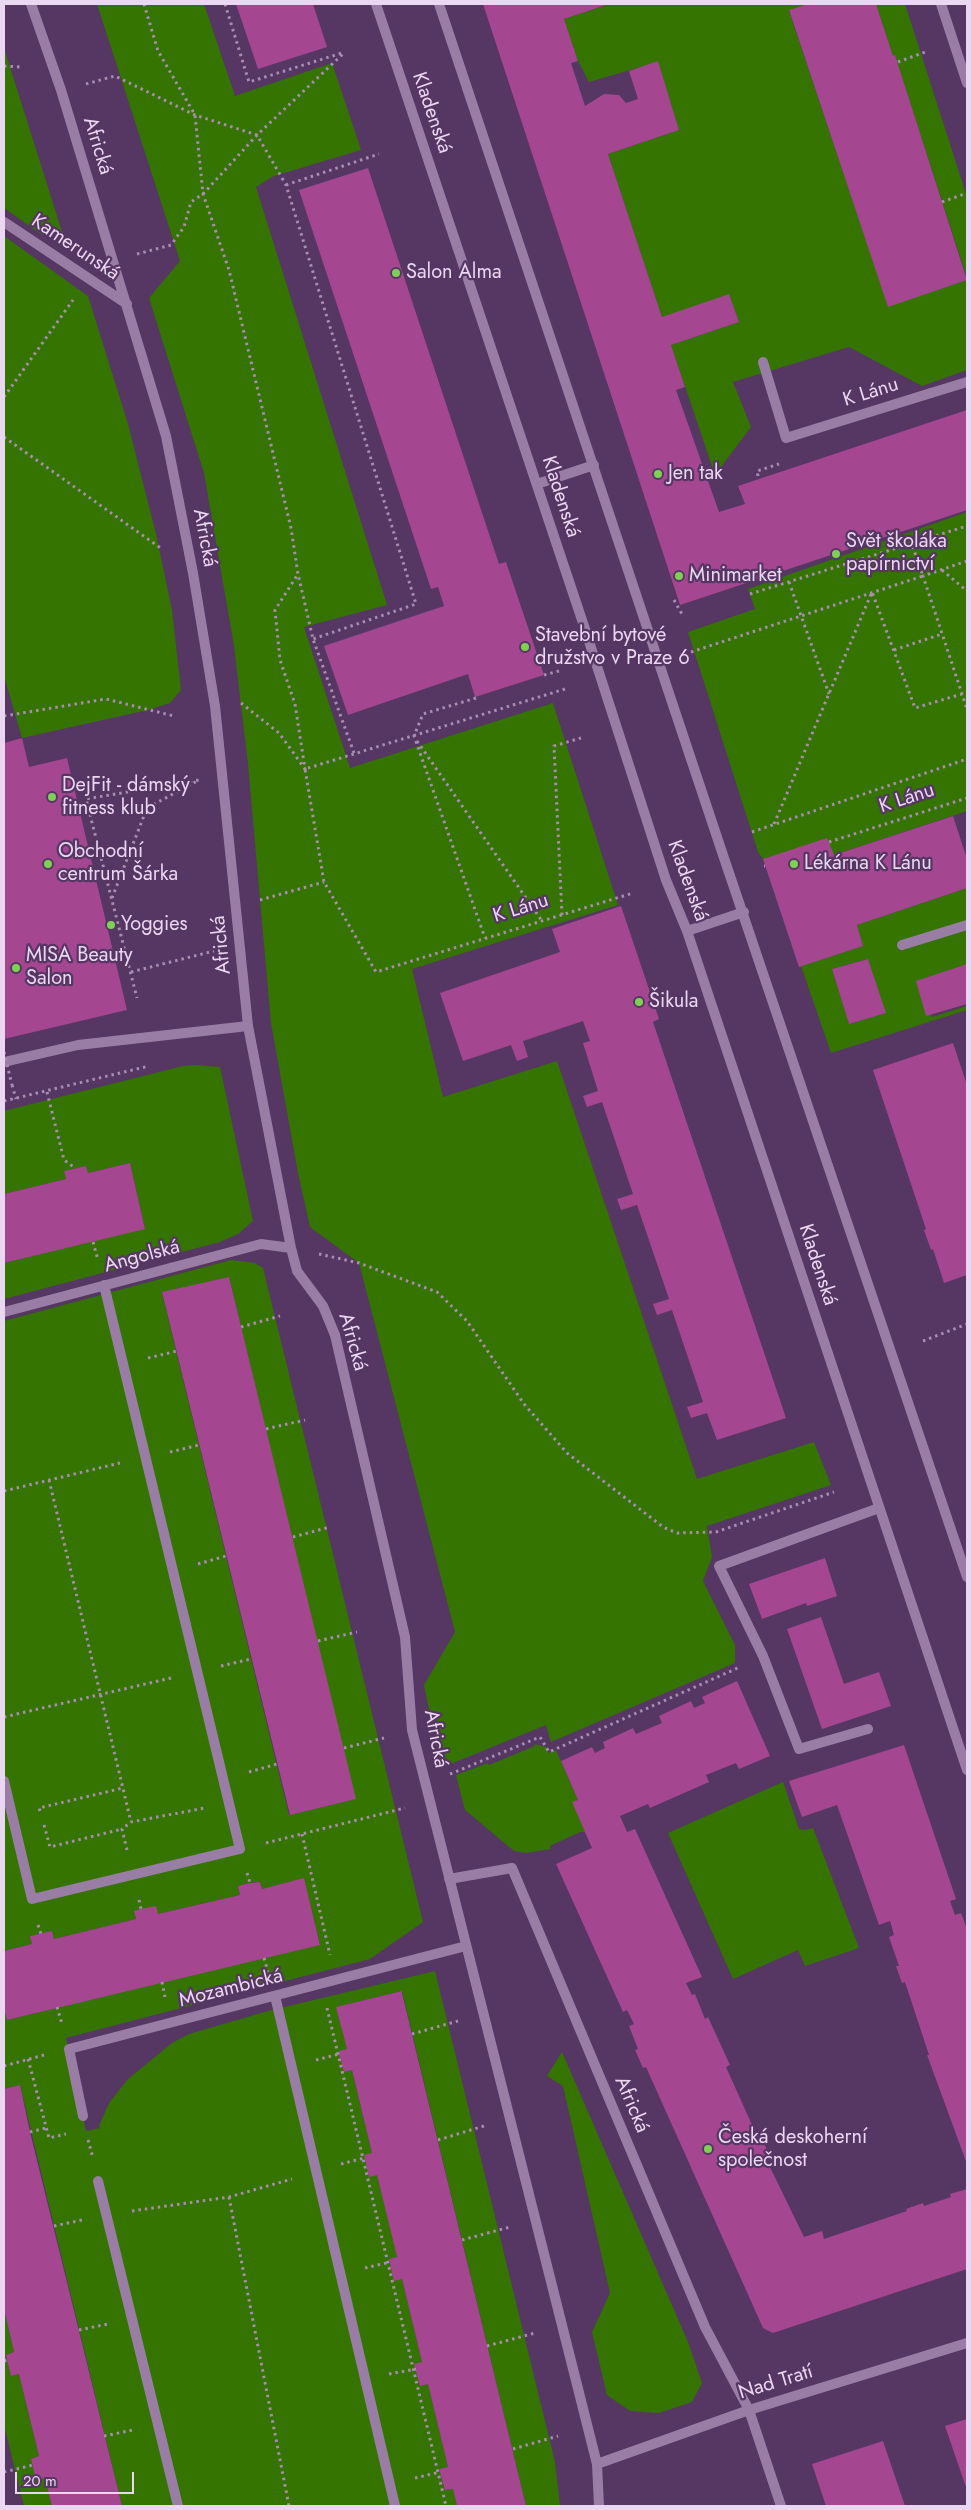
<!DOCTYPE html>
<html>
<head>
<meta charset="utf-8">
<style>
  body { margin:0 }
  #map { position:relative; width:971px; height:2510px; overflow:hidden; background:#563662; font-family:Jost,sans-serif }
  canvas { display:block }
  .frame { position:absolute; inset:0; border:5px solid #ead7f1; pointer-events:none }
  .scale { position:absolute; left:15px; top:2472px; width:119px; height:22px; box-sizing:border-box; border:2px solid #ead7f1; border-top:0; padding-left:6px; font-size:15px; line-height:18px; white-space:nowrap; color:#ead7f1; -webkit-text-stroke:4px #563662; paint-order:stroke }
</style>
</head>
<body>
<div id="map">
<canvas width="971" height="2510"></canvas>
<div class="frame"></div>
<div class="scale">20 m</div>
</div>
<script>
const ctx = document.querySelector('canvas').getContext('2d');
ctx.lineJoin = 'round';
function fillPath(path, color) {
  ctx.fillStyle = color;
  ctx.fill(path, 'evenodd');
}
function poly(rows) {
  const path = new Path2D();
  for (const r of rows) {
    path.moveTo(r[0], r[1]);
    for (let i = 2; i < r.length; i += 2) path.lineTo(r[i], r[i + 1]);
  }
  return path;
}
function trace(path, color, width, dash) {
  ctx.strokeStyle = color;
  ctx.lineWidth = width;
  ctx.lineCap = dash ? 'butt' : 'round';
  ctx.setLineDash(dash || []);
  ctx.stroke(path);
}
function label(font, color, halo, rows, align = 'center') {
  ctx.font = font + ' Jost,sans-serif';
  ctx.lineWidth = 4.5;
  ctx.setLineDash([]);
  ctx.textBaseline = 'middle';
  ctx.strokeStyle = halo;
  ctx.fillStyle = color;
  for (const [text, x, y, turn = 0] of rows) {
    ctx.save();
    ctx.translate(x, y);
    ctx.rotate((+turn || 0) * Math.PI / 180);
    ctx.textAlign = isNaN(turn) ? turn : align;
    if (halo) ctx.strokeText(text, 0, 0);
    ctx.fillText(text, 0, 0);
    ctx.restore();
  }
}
const green = poly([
  [97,4,204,4,235,96,332,63,361,150,274,176,256,187,387,605,304,627,350,768,553,703,618,905,412,969,443,1097,557,1061,697,1479,814,1442,831,1485,707,1526,712,1557,703,1581,735,1645,735,1663,551,1742,546,1725,441,1768,424,1685,455,1632,359,1263,310,1227,298,1173,271,1023,248,764,234,646,204,473,149,298,180,261],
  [610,4,808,4,789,11,888,306,967,280,967,370,922,386,849,347,733,382,751,427,715,475,671,345,739,322,729,295,662,317,608,154,679,130,658,62,589,82,578,61,564,19],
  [876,4,905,4,967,197,967,278,895,56,893,56],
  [4,48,63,235,60,236,42,235,4,208],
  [4,236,88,296,128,424,156,534,172,610,181,690,170,703,148,710,22,738,4,676],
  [967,512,967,811,834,855,763,859,758,852,688,632,755,609,748,589],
  [967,888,967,967,922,982,919,980,932,1017,967,1006,967,1010,831,1053,801,966,863,946,857,925],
  [867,959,885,1013,849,1024,832,969],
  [195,1065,220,1067,253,1221,238,1234,220,1242,4,1299,4,1263,145,1228,130,1163,88,1173,86,1166,64,1171,66,1179,4,1194,4,1111,183,1066],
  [231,1260,255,1263,263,1268,423,1922,370,1959,66,2038,86,2131,100,2128,99,2126,109,2103,128,2079,172,2043,189,2034,268,2011,435,1971,555,2462,560,2506,526,2506,402,1991,337,2007,347,2049,339,2051,344,2072,352,2070,397,2257,389,2259,402,2279,422,2362,415,2365,420,2386,428,2384,448,2467,439,2469,445,2490,453,2489,457,2506,122,2506,20,2085,4,2089,4,2009,7,2020,320,1944,304,1879,262,1889,260,1882,250,1883,238,1886,240,1895,158,1914,134,1911,136,1919,54,1939,52,1931,41,1934,30,1936,32,1944,4,1951,4,1321],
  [229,1277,355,1799,289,1815,162,1293],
  [534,1744,546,1747,549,1753,556,1750,578,1800,573,1802,586,1832,580,1832,550,1846,551,1849,526,1853,514,1851,465,1810,456,1775,488,1763,489,1765,535,1746],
  [783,1782,799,1829,805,1830,813,1828,859,1948,805,1966,798,1950,733,1979,668,1833],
  [562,2052,688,2342,702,2383,692,2402,659,2413,630,2411,607,2395,592,2332,610,2293,563,2086,547,2076],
  [4,2309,14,2352,6,2355,7,2360,11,2376,19,2374,39,2456,31,2459,36,2480,45,2478,52,2506,24,2506,4,2425]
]);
const building = poly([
  [236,4,313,4,327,47,258,69],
  [483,4,609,4,564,19,578,61,571,63,585,106,604,94,619,95,626,103,638,99,629,71,658,61,679,130,608,154,662,317,729,294,739,322,671,345,685,387,676,390,719,512,745,504,738,486,967,410,967,510,680,605],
  [808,4,876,4,893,56,895,55,967,280,888,307,789,10],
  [368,168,499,564,506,562,544,675,475,697,468,674,348,715,324,646,444,606,438,587,431,589,299,190],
  [22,738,29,767,67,758,127,1010,4,1039,4,743],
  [953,816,967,859,967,888,857,925,863,946,799,967,763,859,827,838,834,855],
  [621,906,659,1019,653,1022,786,1418,717,1440,707,1413,691,1418,687,1407,703,1402,672,1310,657,1315,653,1304,669,1299,637,1205,621,1210,617,1199,633,1194,602,1102,587,1107,583,1096,598,1091,583,1043,590,1041,583,1021,523,1041,528,1057,517,1061,511,1045,463,1061,440,993,560,952,552,929],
  [868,959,886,1013,849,1024,832,969],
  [967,964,967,1004,926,1016,916,981],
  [953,1043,967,1085,967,1275,944,1283,933,1249,931,1250,924,1230,926,1229,873,1070],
  [130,1163,145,1229,4,1263,4,1194,66,1179,64,1171,86,1166,88,1173],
  [229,1277,356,1799,290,1815,162,1292],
  [825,1558,837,1596,807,1606,806,1603,762,1619,749,1584],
  [821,1617,844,1684,879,1672,891,1706,822,1729,787,1629],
  [737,1681,770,1756,739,1769,736,1763,706,1775,709,1782,650,1808,648,1804,620,1816,627,1832,635,1829,702,1977,686,1983,692,1995,695,1994,705,2019,708,2017,730,2065,726,2067,761,2145,764,2143,771,2159,767,2161,804,2237,822,2231,824,2239,907,2211,906,2209,923,2203,924,2206,951,2197,950,2194,967,2189,967,2269,773,2333,763,2328,646,2067,643,2068,635,2050,638,2049,629,2026,634,2024,627,2010,623,2012,556,1864,592,1848,572,1802,578,1800,561,1761,592,1747,595,1753,605,1748,603,1742,633,1728,636,1734,662,1723,659,1716,691,1701,694,1708,705,1703,702,1697],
  [904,1745,956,1899,950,1901,955,1915,961,1913,967,1929,967,2164,927,2055,929,2055,905,1982,902,1983,896,1966,899,1966,889,1937,894,1935,890,1921,879,1925,837,1805,802,1817,789,1781],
  [304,1878,320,1945,7,2020,4,2009,4,1951,32,1944,30,1936,52,1931,54,1939,136,1919,134,1911,141,1909,156,1906,158,1914,240,1895,238,1886,250,1883,260,1882,262,1889],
  [402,1991,402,1993,526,2506,457,2506,453,2489,445,2490,439,2469,448,2467,428,2384,420,2386,414,2364,422,2362,402,2279,394,2281,389,2259,397,2257,377,2175,369,2177,364,2155,372,2153,352,2070,344,2072,339,2054,339,2051,347,2049,336,2007],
  [20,2085,30,2132,122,2506,52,2506,45,2478,36,2480,31,2459,39,2456,19,2374,11,2376,7,2360,6,2355,14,2352,4,2309,4,2089],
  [967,2419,967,2490,945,2426],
  [883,2441,905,2506,826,2506,812,2464]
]);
const path = poly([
  [144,4,158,51,195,115,203,194,229,270,291,528,298,574,313,639,354,753],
  [225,4,249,82,342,53],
  [898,62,928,51],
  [4,66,20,67],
  [86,84,115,76,195,115,257,135,286,185,416,604,313,639],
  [286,185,379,154],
  [942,202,967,193],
  [137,254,171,245,184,227,191,202,203,194,257,135,345,52],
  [4,397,73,300],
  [4,437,162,549],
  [758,476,757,471,779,464],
  [967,561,923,576,967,709],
  [942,570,967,591],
  [789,582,829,694],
  [750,594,967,526],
  [674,600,683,616],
  [894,650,942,634],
  [691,652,923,576,911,542],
  [544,675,559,671],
  [565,689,305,769,324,882,376,972,633,893],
  [476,698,423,714,414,736,485,938],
  [241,703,279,733,305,769,295,704,280,660,275,610,298,574],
  [4,716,106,699,174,716],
  [417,741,542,921],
  [774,824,872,592,915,708,962,694],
  [752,832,967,759],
  [829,842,967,798],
  [764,866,765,866],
  [112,898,147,808,199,780,86,799,137,998],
  [260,900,324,882],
  [562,915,554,746,581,738],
  [131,972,214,951],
  [12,1085,16,1099],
  [47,1092,64,1160,75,1168],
  [4,1101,149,1066],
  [93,1242,98,1260],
  [319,1254,359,1263,437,1292,467,1321,524,1404,567,1453,663,1527,677,1533,716,1532,834,1492],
  [241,1327,280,1316],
  [923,1341,967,1324],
  [148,1358,177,1351],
  [266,1429,305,1420],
  [170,1452,199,1445],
  [49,1480,131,1822],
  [4,1491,120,1463],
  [293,1537,330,1527],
  [198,1564,226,1556],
  [318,1641,357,1632],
  [221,1666,251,1659],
  [4,1717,171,1678],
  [344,1748,384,1738],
  [249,1772,277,1764],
  [450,1774,540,1737,549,1752,740,1667],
  [40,1811,39,1808,123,1788],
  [44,1825,50,1847,122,1829],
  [302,1834,330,1955],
  [266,1843,405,1808],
  [127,1850,122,1829,131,1822,205,1808],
  [247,1873,250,1883],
  [139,1900,141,1909],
  [38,1925,41,1934],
  [264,1958,268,1972],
  [162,1982,165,1997],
  [57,2007,62,2024],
  [327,2008,446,2506],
  [412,2034,458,2021],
  [28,2059,49,2138,66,2134],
  [316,2060,339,2054],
  [4,2066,44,2055],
  [30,2132,46,2128],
  [88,2140,93,2158],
  [438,2140,484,2126],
  [341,2164,364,2158],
  [229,2197,289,2506],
  [132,2211,229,2197,292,2179],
  [54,2226,82,2220],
  [462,2240,510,2227],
  [365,2268,390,2262],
  [79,2330,108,2324],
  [487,2346,535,2333],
  [4,2361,7,2360],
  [389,2374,416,2369],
  [104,2436,133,2430],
  [513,2449,558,2436],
  [4,2472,33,2465],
  [415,2478,440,2472]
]);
const lane = poly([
  [763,362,786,438,931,393],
  [537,484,594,465],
  [687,931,744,912],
  [902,945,967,925],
  [4,1062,78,1045,248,1026],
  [868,1729,799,1749,763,1656,719,1566,879,1508],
  [749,2410,781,2506]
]);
const street = poly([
  [31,4,61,90,166,436,193,573,215,706,248,1026,291,1248,297,1271,323,1306,335,1335,405,1637,412,1730,597,2464,599,2506],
  [376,4,585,629,666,880,687,931,967,1770],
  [439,4,724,858,967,1577],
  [941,4,967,83],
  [4,222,127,304],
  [931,393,967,382],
  [4,1312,261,1244,291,1248],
  [4,1781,32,1899,240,1849,104,1285],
  [449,1879,512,1868,705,2327,749,2410],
  [275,1996,395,2506],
  [83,2116,69,2049,466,1946],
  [98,2181,178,2506],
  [597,2464,749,2410,967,2343]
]);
const pathBridge = poly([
  [4,1052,12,1085]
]);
const markers = [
  [396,273,5,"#7ed153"],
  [658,474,5,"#7ed153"],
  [836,554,5,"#7ed153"],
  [679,576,5,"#7ed153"],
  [525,647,5,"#7ed153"],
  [52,797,5,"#7ed153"],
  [48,864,5,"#7ed153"],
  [794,864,5,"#7ed153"],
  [111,925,5,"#7ed153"],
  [16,968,5,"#7ed153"],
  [639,1002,5,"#7ed153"],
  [708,2149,5,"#7ed153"]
];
const streetNames = [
  ["Kladenská",431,113,71],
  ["Africká",97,146,73],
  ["Kamerunská",75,248,34],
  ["K Lánu",871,393,-17],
  ["Kladenská",560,497,72],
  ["Africká",204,538,79],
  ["K Lánu",907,799,-18],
  ["Kladenská",687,881,70],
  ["K Lánu",521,909,-17],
  ["Africká",222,945,-96],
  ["Angolská",142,1257,-15],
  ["Kladenská",817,1265,72],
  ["Africká",352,1342,74],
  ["Africká",435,1739,79],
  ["Mozambická",231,1989,-14],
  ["Africká",631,2105,67],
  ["Nad Tratí",776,2383,-17]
];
const poiNames = [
  ["Salon Alma",406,273],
  ["Jen tak",668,474],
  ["Svět školáka",846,542],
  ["papírnictví",846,565],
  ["Minimarket",689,576],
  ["Stavební bytové",535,636],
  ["družstvo v Praze 6",535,659],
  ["DejFit - dámský",62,786],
  ["fitness klub",62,809],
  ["Obchodní",58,852],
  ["centrum Šárka",58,875],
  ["Lékárna K Lánu",804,864],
  ["Yoggies",121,925],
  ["MISA Beauty",26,956],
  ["Salon",26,979],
  ["Šikula",649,1002],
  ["Česká deskoherní",718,2138],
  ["společnost",718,2161]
];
fillPath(green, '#357401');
fillPath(building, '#a44790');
trace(path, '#a78eb0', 3, [2.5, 4]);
trace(lane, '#9a7da5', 10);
trace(street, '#9a7da5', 10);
trace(pathBridge, '#a78eb0', 3, [2.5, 4]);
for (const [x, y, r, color] of markers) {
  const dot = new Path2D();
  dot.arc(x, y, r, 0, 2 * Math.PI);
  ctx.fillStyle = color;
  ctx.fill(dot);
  trace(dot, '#563662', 2);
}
label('20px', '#ead7f1', '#563662', streetNames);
label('20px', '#ead7f1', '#563662', poiNames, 'left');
</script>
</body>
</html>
